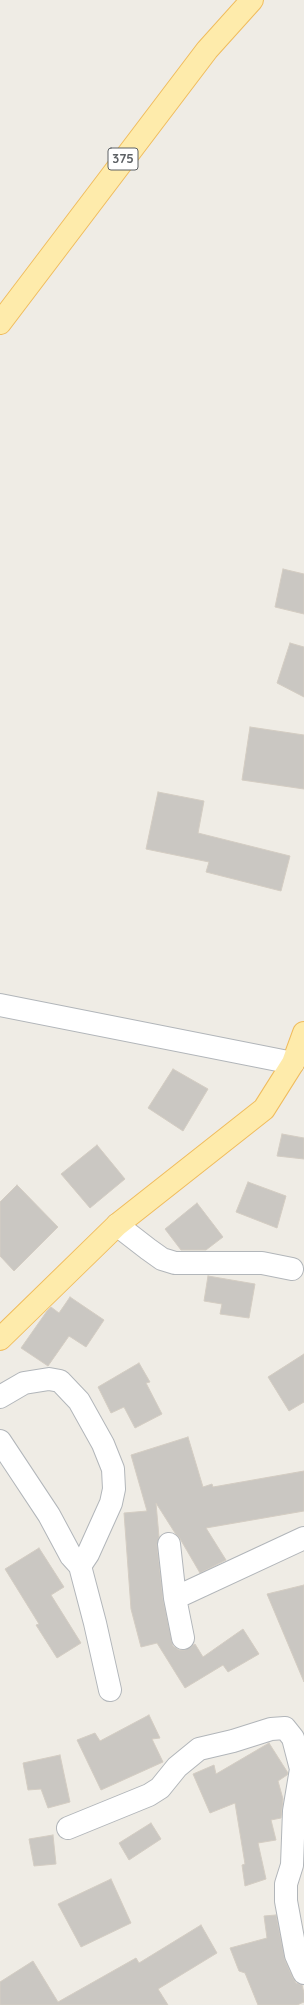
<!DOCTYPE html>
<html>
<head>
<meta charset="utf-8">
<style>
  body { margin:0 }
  canvas { display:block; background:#efece5 }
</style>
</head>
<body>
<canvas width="304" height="2005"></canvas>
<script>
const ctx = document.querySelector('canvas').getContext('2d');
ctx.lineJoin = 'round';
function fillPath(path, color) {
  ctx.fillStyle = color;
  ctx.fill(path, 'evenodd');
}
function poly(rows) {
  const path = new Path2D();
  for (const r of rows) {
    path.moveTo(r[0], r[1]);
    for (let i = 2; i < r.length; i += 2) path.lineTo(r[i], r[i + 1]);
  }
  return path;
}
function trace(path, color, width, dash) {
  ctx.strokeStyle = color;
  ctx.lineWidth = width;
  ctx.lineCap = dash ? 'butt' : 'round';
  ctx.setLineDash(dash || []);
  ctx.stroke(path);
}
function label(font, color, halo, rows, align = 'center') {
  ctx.font = font + ' Quicksand,sans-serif';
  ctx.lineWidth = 4;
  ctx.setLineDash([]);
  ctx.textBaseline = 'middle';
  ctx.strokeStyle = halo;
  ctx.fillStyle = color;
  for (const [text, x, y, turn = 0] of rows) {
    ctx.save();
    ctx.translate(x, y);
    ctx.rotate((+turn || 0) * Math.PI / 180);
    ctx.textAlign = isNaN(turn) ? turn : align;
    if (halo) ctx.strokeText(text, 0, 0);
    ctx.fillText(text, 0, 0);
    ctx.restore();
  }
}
const building = poly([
  [283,569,304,574,304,614,275,607,283,569],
  [290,643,304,647,304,697,277,683,290,643],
  [250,727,304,735,304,789,242,780,250,727],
  [158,792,204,801,198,833,290,856,281,891,206,872,209,862,146,849,158,792],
  [173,1069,208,1089,183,1131,148,1108,173,1069],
  [282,1134,304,1138,304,1159,277,1156,282,1134],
  [97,1145,125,1179,90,1208,61,1174,97,1145],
  [248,1182,286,1196,277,1228,236,1212,248,1182],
  [17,1185,58,1227,14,1271,0,1256,0,1202,17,1185],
  [197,1203,223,1237,206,1250,181,1250,165,1229,197,1203],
  [208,1276,255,1284,249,1318,220,1314,222,1304,204,1301,208,1276],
  [70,1297,104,1320,86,1347,69,1336,48,1366,21,1348,47,1311,51,1307,59,1313,70,1297],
  [304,1354,304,1402,289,1411,268,1377,304,1354],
  [139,1363,150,1382,146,1383,162,1414,135,1428,124,1407,111,1413,98,1387,139,1363],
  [188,1437,203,1487,212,1484,213,1487,304,1471,304,1511,206,1528,226,1560,200,1573,179,1537,175,1533,156,1503,159,1537,157,1545,163,1599,173,1646,179,1650,185,1650,195,1644,203,1657,243,1629,259,1654,228,1672,223,1665,185,1688,157,1643,141,1647,131,1609,124,1513,147,1511,131,1455,188,1437],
  [39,1548,64,1587,51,1595,81,1643,57,1658,36,1625,39,1624,5,1569,39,1548],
  [304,1585,304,1682,267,1594,304,1585],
  [149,1715,160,1738,152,1739,163,1762,101,1790,77,1740,95,1733,100,1741,149,1715],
  [269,1743,288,1773,287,1775,278,1781,283,1799,281,1818,271,1820,276,1840,258,1843,266,1879,245,1886,242,1865,245,1864,235,1803,210,1813,193,1774,214,1765,216,1774,269,1743],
  [60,1755,70,1802,48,1808,41,1789,28,1790,23,1763,60,1755],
  [151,1823,161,1839,129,1860,119,1843,151,1823],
  [53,1835,56,1864,34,1866,29,1839,53,1835],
  [111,1879,131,1923,81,1947,58,1904,111,1879],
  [276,1915,285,1960,293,1978,296,1983,302,1985,304,1993,304,2002,297,2005,258,2005,245,1973,239,1971,230,1948,267,1938,264,1916,276,1915],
  [201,1925,217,1953,158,1989,168,2005,0,2005,0,1982,33,1961,58,2002,136,1958,139,1963,201,1925]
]);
const minor = poly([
  [0,1005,293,1063],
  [117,1225,148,1249,162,1259,175,1263,262,1263,292,1269],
  [0,1397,24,1383,49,1379,60,1381,79,1401,103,1444,113,1469,114,1489,111,1503,88,1554,80,1566],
  [0,1441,49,1515,71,1556,80,1566,95,1623,110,1690],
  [169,1544,175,1598,183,1638],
  [175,1598,304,1538],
  [68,1828,149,1795,160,1788,177,1767,199,1749,233,1741,271,1729,285,1728,293,1738,301,1769,294,1811,292,1865,286,1884,286,1901,296,1955,304,1973]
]);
const major = poly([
  [0,323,207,50,252,0],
  [0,1339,117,1225,264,1109,293,1063,304,1033]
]);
const shields = [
  [123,159,30]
];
const shieldNames = [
  ["375",123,159]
];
fillPath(building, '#cac7c2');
trace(building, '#d4cdc3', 1);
trace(minor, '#b2b6ba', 24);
trace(major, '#f0bc5d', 24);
trace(minor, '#fff', 22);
trace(major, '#feebab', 22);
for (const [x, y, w] of shields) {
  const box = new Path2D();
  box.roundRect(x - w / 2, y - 11, w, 22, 3);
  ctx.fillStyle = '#fff';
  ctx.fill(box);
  trace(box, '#5d6165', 1);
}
label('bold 13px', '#5d6165', null, shieldNames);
</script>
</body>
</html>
